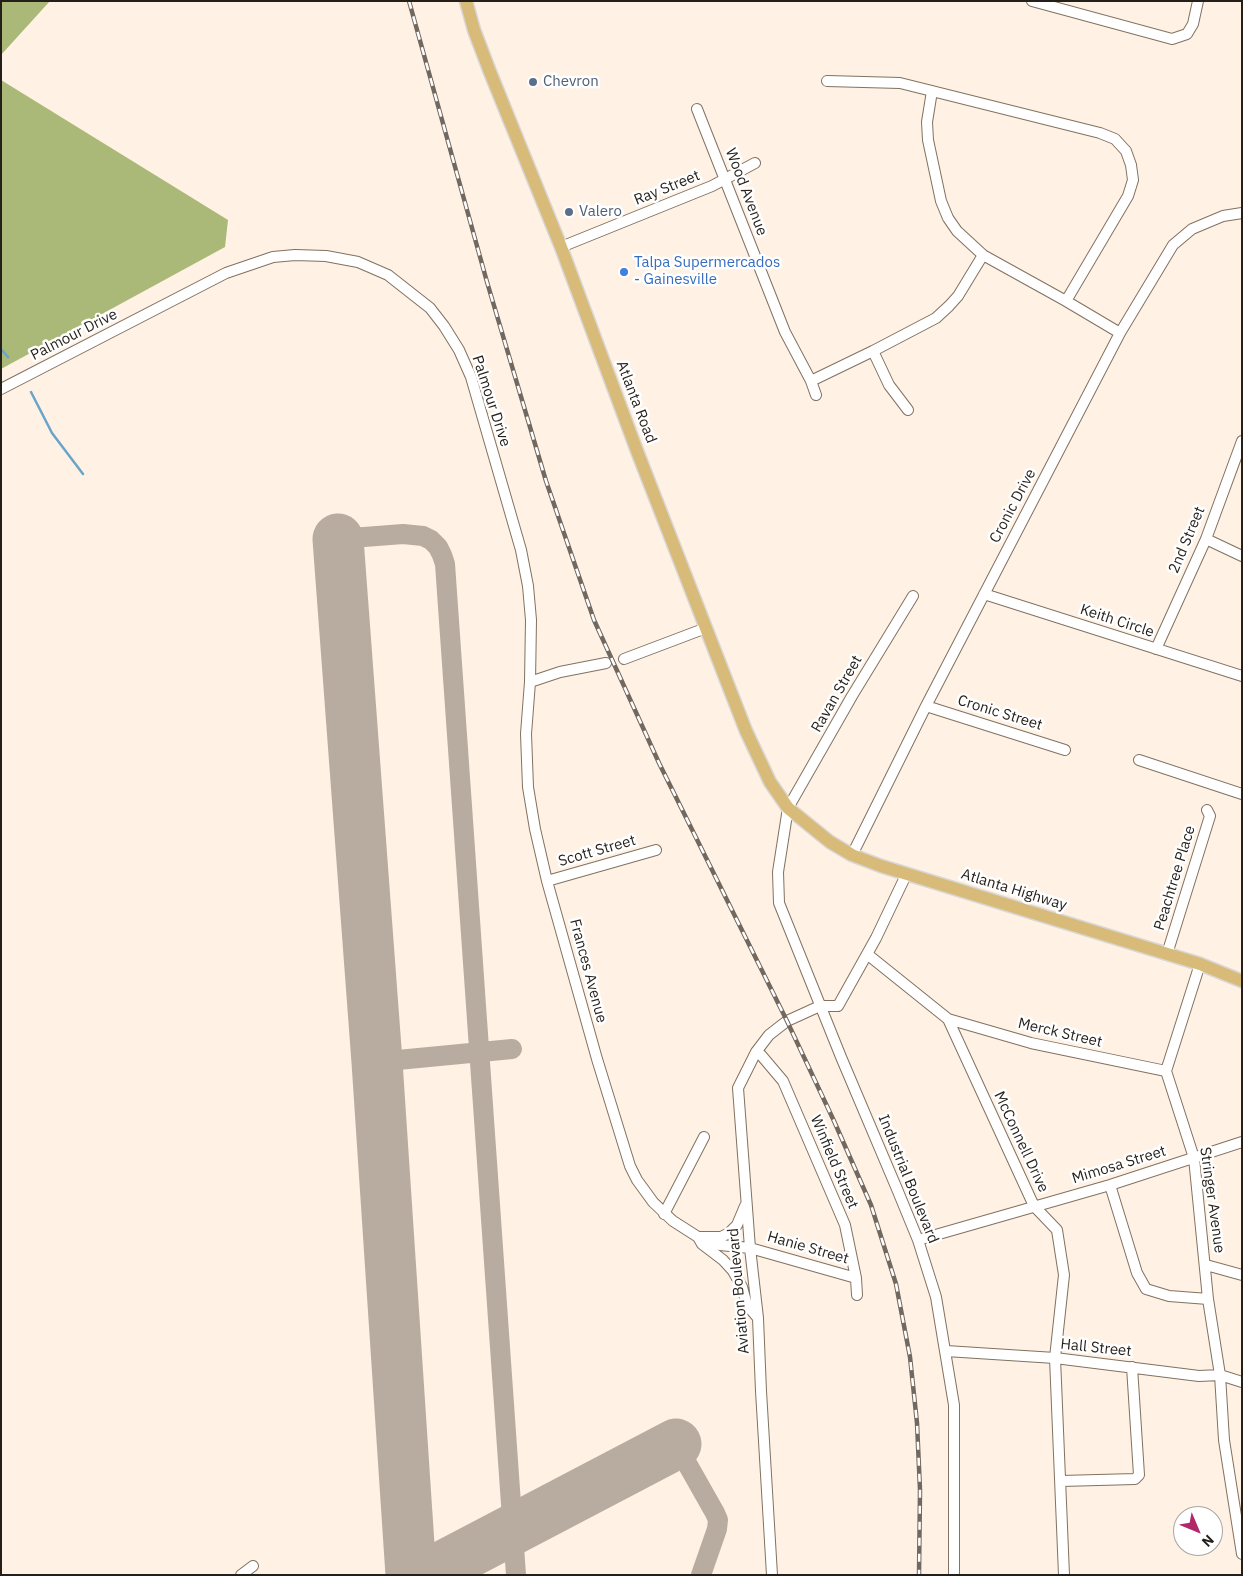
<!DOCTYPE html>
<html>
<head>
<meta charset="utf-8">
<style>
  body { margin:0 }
  #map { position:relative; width:1243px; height:1576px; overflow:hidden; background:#fff1e3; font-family:"IBM Plex Sans",sans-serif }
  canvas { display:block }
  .frame { position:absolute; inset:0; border:2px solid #251f19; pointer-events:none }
  .north { position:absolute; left:1173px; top:1506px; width:50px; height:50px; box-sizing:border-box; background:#fff; border:1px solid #a8a5a3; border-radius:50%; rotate:135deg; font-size:14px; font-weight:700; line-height:20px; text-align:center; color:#251f19 }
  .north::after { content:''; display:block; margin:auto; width:18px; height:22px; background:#b22969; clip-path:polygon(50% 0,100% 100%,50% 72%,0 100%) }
</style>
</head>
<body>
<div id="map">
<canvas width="1243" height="1576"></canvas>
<div class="frame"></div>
<div class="north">N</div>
</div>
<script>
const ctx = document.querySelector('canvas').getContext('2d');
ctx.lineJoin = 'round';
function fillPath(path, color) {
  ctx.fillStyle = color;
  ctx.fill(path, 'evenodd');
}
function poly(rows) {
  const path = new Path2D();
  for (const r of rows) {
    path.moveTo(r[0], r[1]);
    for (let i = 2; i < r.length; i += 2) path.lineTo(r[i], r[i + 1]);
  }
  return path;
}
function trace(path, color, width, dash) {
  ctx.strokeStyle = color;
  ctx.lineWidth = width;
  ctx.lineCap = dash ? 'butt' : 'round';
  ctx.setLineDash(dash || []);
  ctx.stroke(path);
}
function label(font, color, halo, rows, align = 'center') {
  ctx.font = font + ' "IBM Plex Sans",sans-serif';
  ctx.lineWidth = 5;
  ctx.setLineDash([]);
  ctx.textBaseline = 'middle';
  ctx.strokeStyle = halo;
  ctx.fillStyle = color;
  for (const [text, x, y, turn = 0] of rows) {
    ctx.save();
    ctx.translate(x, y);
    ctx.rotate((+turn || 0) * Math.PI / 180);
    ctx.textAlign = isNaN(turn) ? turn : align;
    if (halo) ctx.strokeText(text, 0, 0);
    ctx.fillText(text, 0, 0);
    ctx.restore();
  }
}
const forest = poly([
  [1,1,50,1,1,55],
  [1,80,228,220,225,247,1,369]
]);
const stream = poly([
  [1,349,8,357],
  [31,392,52,433,83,474]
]);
const taxiway = poly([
  [338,539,403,534,423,536,431,540,438,547,442,555,445,564,516,1575],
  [377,1062,512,1049],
  [676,1444,715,1513,718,1520,717,1529,701,1575]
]);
const runway = poly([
  [338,539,377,1062,411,1575],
  [426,1575,676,1444]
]);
const minor = poly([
  [1032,1,1172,39,1187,34,1193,24,1198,1],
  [827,81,900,83,1100,133,1115,139,1126,151,1131,165,1133,180,1128,196,1066,301],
  [932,91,927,122,928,140,941,201,948,218,957,231,983,255,1066,301,1120,333],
  [697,109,785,332,811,381,816,395],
  [561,247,712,186,755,163],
  [873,351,889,385,908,410],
  [811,381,873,351,936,318,949,306,958,296,983,255],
  [1,389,226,273,273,257,295,255,326,256,358,262,388,275,430,308,444,326,459,350,471,377,521,550,528,586,531,620,530,682,526,734,528,787,535,829,547,881,597,1059,630,1166,637,1180,653,1202,673,1221,698,1237,720,1245,750,1248,856,1278],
  [1206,539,1242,556],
  [984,594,1242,676],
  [913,596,852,696,788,808,778,872,779,903,841,1057,897,1189,918,1240,936,1297,954,1405,954,1575],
  [1156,649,1206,539,1242,441],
  [624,659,706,628],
  [530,682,560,672,606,663],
  [926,706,1065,750],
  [1139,760,1242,794],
  [852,855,926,706,1120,333,1173,245,1192,229,1223,216,1242,213],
  [547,881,656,850],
  [867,954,948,1019,1034,1206,1057,1230,1064,1275,1055,1358,1064,1575],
  [1167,954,1210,816,1207,810],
  [1200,964,1166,1071,1194,1158,1208,1299,1220,1375,1224,1440,1242,1554],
  [948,1019,1031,1043,1166,1071],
  [756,1052,761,1055,783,1081,845,1225,856,1278,857,1295],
  [1110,1185,1137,1273,1146,1289,1169,1296,1208,1299],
  [745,1206,737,1225,729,1233,721,1237,698,1237,702,1244,723,1260,733,1271,742,1287,747,1305,758,1318],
  [664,1214,704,1137],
  [918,1240,1110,1185,1242,1142],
  [1206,1265,1242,1275],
  [946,1351,1055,1358,1199,1376,1220,1375,1242,1382],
  [1061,1481,1135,1479,1139,1475,1132,1367],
  [241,1575,253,1566],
  [772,1575,761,1391,758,1318,750,1248,738,1088,756,1052,769,1035,787,1021,820,1006,838,1006,876,938,907,873]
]);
const major = poly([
  [466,1,474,30,490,72,561,247,637,451,746,731,770,782,788,808,830,842,852,855,881,866,1200,964,1242,981]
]);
const rail = poly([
  [409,1,487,282,546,481,594,620,659,763,787,1021,834,1121,871,1205,896,1284,910,1357,917,1423,920,1490,919,1575]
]);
const markers = [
  [533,82,5,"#5c6f8a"],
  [569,212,5,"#5c6f8a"],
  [624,272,5,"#3f7fe0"]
];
const serviceNames = [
  ["Chevron",543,82],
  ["Valero",579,212]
];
const streetNames = [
  ["Ray Street",667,188,-22],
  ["Wood Avenue",746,192,69],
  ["Palmour Drive",74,335,-27],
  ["Palmour Drive",491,401,72],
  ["Atlanta Road",636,402,69],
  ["Cronic Drive",1013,506,-62],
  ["2nd Street",1187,540,-67],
  ["Keith Circle",1117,621,18],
  ["Ravan Street",837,694,-60],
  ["Cronic Street",1000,713,17],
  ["Scott Street",597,851,-16],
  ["Peachtree Place",1175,878,-73],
  ["Atlanta Highway",1014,890,17],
  ["Frances Avenue",588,971,75],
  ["Merck Street",1060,1033,13],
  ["McConnell Drive",1021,1142,65],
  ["Winfield Street",834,1162,67],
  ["Mimosa Street",1119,1165,-17],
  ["Industrial Boulevard",908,1179,68],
  ["Stringer Avenue",1212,1200,82],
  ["Hanie Street",808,1248,16],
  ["Aviation Boulevard",739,1291,-95],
  ["Hall Street",1096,1348,6]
];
const shopNames = [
  ["Talpa Supermercados",634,263],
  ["- Gainesville",634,280]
];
fillPath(forest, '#aab878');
trace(stream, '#67a5cd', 2.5);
trace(taxiway, '#b8aca1', 20);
trace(runway, '#b8aca1', 51);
trace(minor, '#817262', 12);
trace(major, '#d8d7d6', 15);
trace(minor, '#fff', 10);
trace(major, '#d8bb79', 12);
trace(rail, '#71685f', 4.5);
trace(rail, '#fff', 2.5, [8]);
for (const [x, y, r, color] of markers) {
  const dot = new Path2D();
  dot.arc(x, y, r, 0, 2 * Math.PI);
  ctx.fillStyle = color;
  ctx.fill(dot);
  trace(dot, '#fff', 2);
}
label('15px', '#4e5e75', '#fff', serviceNames, 'left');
label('15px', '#251f19', '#fff', streetNames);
label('15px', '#366cbe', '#fff', shopNames, 'left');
</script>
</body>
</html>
